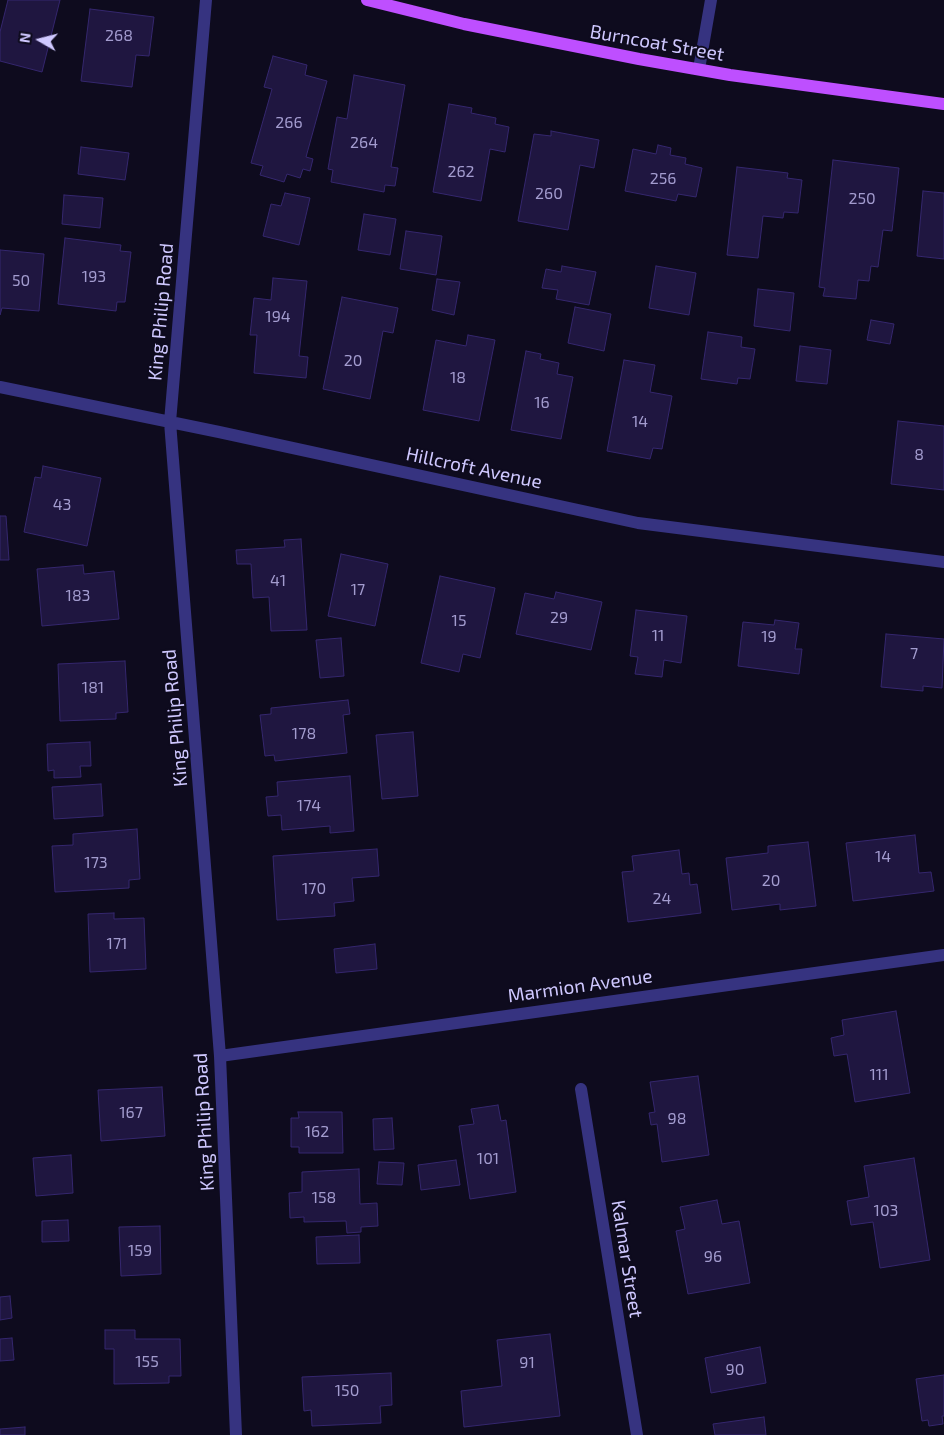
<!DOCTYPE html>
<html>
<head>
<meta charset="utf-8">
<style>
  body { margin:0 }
  #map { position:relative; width:944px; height:1435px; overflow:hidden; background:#0e0b1e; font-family:"Exo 2",sans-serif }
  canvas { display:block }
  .north { position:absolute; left:15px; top:15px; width:50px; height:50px; -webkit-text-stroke:4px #0e0b1e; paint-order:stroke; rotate:278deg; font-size:14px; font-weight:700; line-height:20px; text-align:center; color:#cfc8ff }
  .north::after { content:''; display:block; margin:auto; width:18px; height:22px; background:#cfc8ff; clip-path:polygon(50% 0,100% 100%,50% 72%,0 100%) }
</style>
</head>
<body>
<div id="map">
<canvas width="944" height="1435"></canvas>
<div class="north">N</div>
</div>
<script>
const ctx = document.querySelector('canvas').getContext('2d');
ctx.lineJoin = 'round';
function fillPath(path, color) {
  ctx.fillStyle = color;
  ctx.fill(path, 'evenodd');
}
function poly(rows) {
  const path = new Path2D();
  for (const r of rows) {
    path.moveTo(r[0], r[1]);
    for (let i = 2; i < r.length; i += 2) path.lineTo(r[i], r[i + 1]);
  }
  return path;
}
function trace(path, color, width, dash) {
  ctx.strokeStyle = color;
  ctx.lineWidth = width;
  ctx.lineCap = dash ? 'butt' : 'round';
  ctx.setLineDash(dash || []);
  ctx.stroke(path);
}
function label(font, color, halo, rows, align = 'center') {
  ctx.font = font + ' "Exo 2",sans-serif';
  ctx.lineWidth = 4;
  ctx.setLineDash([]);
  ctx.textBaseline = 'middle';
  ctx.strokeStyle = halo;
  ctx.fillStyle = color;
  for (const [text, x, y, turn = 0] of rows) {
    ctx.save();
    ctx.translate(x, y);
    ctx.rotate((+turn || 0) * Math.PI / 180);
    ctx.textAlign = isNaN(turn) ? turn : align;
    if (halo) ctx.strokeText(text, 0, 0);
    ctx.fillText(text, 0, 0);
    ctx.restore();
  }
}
const building = poly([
  [8,0,60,0,42,72,0,61,0,32,8,0],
  [90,9,154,17,149,56,136,55,132,87,81,81,90,9],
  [273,56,307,65,305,75,327,81,306,157,313,159,310,171,303,169,300,178,287,174,284,182,260,175,263,166,251,163,272,89,264,87,273,56],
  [354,75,405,85,391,167,398,168,395,186,385,185,384,192,331,182,333,170,328,169,337,117,347,119,354,75],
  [449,104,472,108,471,113,496,118,495,124,509,127,505,152,490,149,481,201,433,192,449,104],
  [551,131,599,140,594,168,580,165,568,230,518,221,534,134,551,136,551,131],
  [658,145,671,148,670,155,686,158,685,164,702,168,696,197,678,194,676,201,625,191,633,149,656,154,658,145],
  [81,147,129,153,125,180,78,174,81,147],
  [833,160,899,168,892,231,883,230,878,267,871,266,869,281,858,280,856,299,823,296,825,288,819,287,833,160],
  [737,167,788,173,787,178,802,180,798,213,784,212,783,218,763,216,758,258,727,255,737,167],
  [923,191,944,193,944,259,917,256,923,191],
  [285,193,310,198,299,245,263,236,271,204,281,206,285,193],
  [64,195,103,198,100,228,62,224,64,195],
  [364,214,396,219,390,255,358,250,364,214],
  [406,231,442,236,436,275,400,269,406,231],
  [65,238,121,245,120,251,131,252,125,302,117,302,116,311,58,304,65,238],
  [0,250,44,254,39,311,2,308,0,315,0,250],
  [562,266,596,272,589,305,556,299,558,290,542,288,546,269,561,272,562,266],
  [656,266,696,273,689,315,649,308,656,266],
  [273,278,307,281,299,356,308,357,306,378,254,373,257,335,250,335,254,298,271,300,273,278],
  [437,279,460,282,454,315,432,310,437,279],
  [758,289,794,293,790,331,754,326,758,289],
  [342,297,398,308,393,333,383,331,370,399,323,389,342,297],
  [575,307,611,314,604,351,568,343,575,307],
  [871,320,894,324,890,344,867,340,871,320],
  [708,332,742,337,741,347,755,349,750,379,738,378,737,384,701,379,708,332],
  [468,335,495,340,479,421,423,410,436,340,466,346,468,335],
  [800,346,831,350,827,384,796,381,800,346],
  [526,351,541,354,540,359,559,363,557,374,573,377,561,439,511,430,526,351],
  [624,360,655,365,650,392,672,396,662,449,653,448,650,459,607,451,624,360],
  [898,421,944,426,944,490,891,484,898,421],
  [43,466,101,478,87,546,24,532,35,477,41,478,43,466],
  [0,516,6,516,9,560,0,560,0,516],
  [301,539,307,630,271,631,269,597,253,598,251,564,237,564,236,550,285,547,284,540,301,539],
  [341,554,388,564,375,626,328,616,341,554],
  [83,565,84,574,114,571,119,619,42,626,37,569,83,565],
  [440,576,495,588,480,658,463,654,459,672,421,663,440,576],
  [556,592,602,602,591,650,516,634,525,593,554,599,556,592],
  [636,610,687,616,681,663,664,660,662,677,635,674,638,657,630,656,636,610],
  [775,620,799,623,795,649,802,649,799,674,738,666,743,622,774,625,775,620],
  [886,634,944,639,942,688,923,686,923,691,881,687,886,634],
  [341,638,344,676,320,678,316,640,341,638],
  [125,661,128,712,116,713,116,719,60,721,58,664,125,661],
  [348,700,350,714,343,715,347,753,275,761,274,755,265,756,260,715,271,714,271,708,348,700],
  [413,732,418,796,382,799,376,735,413,732],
  [90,742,91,766,80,766,81,777,54,778,54,770,48,771,47,744,90,742],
  [350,776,354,831,330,833,330,826,282,830,281,815,268,816,266,797,278,796,277,782,350,776],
  [101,784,103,816,54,819,52,787,101,784],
  [137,829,140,879,129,880,129,888,55,892,52,846,73,845,73,834,137,829],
  [915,835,919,873,931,872,934,891,853,901,846,843,915,835],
  [808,842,816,906,780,910,780,904,732,910,726,858,768,853,768,846,808,842],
  [377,849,379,876,352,878,354,901,334,903,335,916,277,920,273,856,377,849],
  [679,850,682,874,689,873,690,885,697,884,701,913,628,922,622,872,634,871,632,856,679,850],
  [114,913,114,919,144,918,146,969,90,972,88,914,114,913],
  [375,944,377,969,336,973,334,949,375,944],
  [896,1011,910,1093,855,1102,847,1054,834,1056,831,1038,844,1035,842,1020,896,1011],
  [698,1076,709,1155,662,1162,657,1124,651,1125,649,1113,655,1112,650,1082,698,1076],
  [162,1087,165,1136,101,1141,98,1090,162,1087],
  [498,1105,501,1121,506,1120,516,1192,470,1199,459,1126,474,1124,471,1109,498,1105],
  [298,1112,342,1112,343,1153,299,1153,299,1147,291,1147,291,1118,299,1118,298,1112],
  [392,1118,394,1149,374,1150,373,1119,392,1118],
  [71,1155,73,1193,36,1196,33,1158,71,1155],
  [914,1158,930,1260,880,1268,873,1222,851,1225,847,1201,869,1197,864,1166,914,1158],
  [456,1160,460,1185,421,1190,418,1165,456,1160],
  [379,1162,404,1163,402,1185,377,1184,379,1162],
  [359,1169,360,1204,377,1203,378,1226,361,1227,361,1232,347,1233,346,1221,304,1222,304,1217,290,1218,289,1193,302,1192,302,1172,359,1169],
  [717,1200,722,1224,739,1221,750,1283,688,1294,676,1231,685,1229,680,1207,717,1200],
  [68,1220,69,1241,42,1242,42,1221,68,1220],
  [160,1226,161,1274,121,1276,119,1227,160,1226],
  [359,1235,360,1263,317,1264,316,1237,359,1235],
  [10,1296,12,1318,0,1320,0,1297,10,1296],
  [105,1330,135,1330,135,1339,180,1339,181,1376,169,1376,169,1383,114,1384,114,1349,105,1349,105,1330],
  [550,1334,560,1416,464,1427,461,1391,502,1386,497,1340,550,1334],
  [12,1338,14,1360,0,1361,0,1339,12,1338],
  [760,1347,766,1383,711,1393,705,1358,760,1347],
  [391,1373,392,1405,380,1406,381,1423,312,1426,311,1410,304,1411,302,1377,391,1373],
  [944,1375,944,1416,942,1416,943,1424,929,1426,928,1420,922,1421,916,1379,944,1375],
  [764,1417,766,1435,715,1435,713,1424,764,1417],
  [25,1427,25,1435,0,1435,0,1429,25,1427]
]);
const minor = poly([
  [206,0,170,422,220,1056,236,1435],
  [699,69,711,0],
  [0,387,219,432,638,523,944,562],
  [220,1056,944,955],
  [581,1089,637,1435]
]);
const major = poly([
  [367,0,464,24,639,59,730,75,944,104]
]);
const numberNames = [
  ["268",119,36],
  ["266",289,123],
  ["264",364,143],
  ["262",461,172],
  ["256",663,179],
  ["260",549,194],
  ["250",862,199],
  ["193",94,277],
  ["50",21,281],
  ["194",278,317],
  ["20",353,361],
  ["18",458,378],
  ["16",542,403],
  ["14",640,422],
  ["8",919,455],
  ["43",62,505],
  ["41",278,581],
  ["17",358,590],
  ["183",78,596],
  ["29",559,618],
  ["15",459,621],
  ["11",658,636],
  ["19",769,637],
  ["7",914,654],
  ["181",93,688],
  ["178",304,734],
  ["174",309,806],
  ["14",883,857],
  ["173",96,863],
  ["20",771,881],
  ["170",314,889],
  ["24",662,899],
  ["171",117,944],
  ["111",879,1075],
  ["167",131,1113],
  ["98",677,1119],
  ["162",317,1132],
  ["101",488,1159],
  ["158",324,1198],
  ["103",886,1211],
  ["159",140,1251],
  ["96",713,1257],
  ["155",147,1362],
  ["91",527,1363],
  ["90",735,1370],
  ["150",347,1391]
];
const streetNames = [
  ["Burncoat Street",657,43,10],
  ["King Philip Road",161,312,-85],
  ["Hillcroft Avenue",474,468,12],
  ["King Philip Road",175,718,-95],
  ["Marmion Avenue",580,986,-8],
  ["King Philip Road",204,1122,-93],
  ["Kalmar Street",627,1259,81]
];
fillPath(building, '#1f1640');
trace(building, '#35276e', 1);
trace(minor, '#363380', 12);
trace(major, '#be4fff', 12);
label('16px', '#a39ccf', null, numberNames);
label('19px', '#cfc8ff', '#0e0b1e', streetNames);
</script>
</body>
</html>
